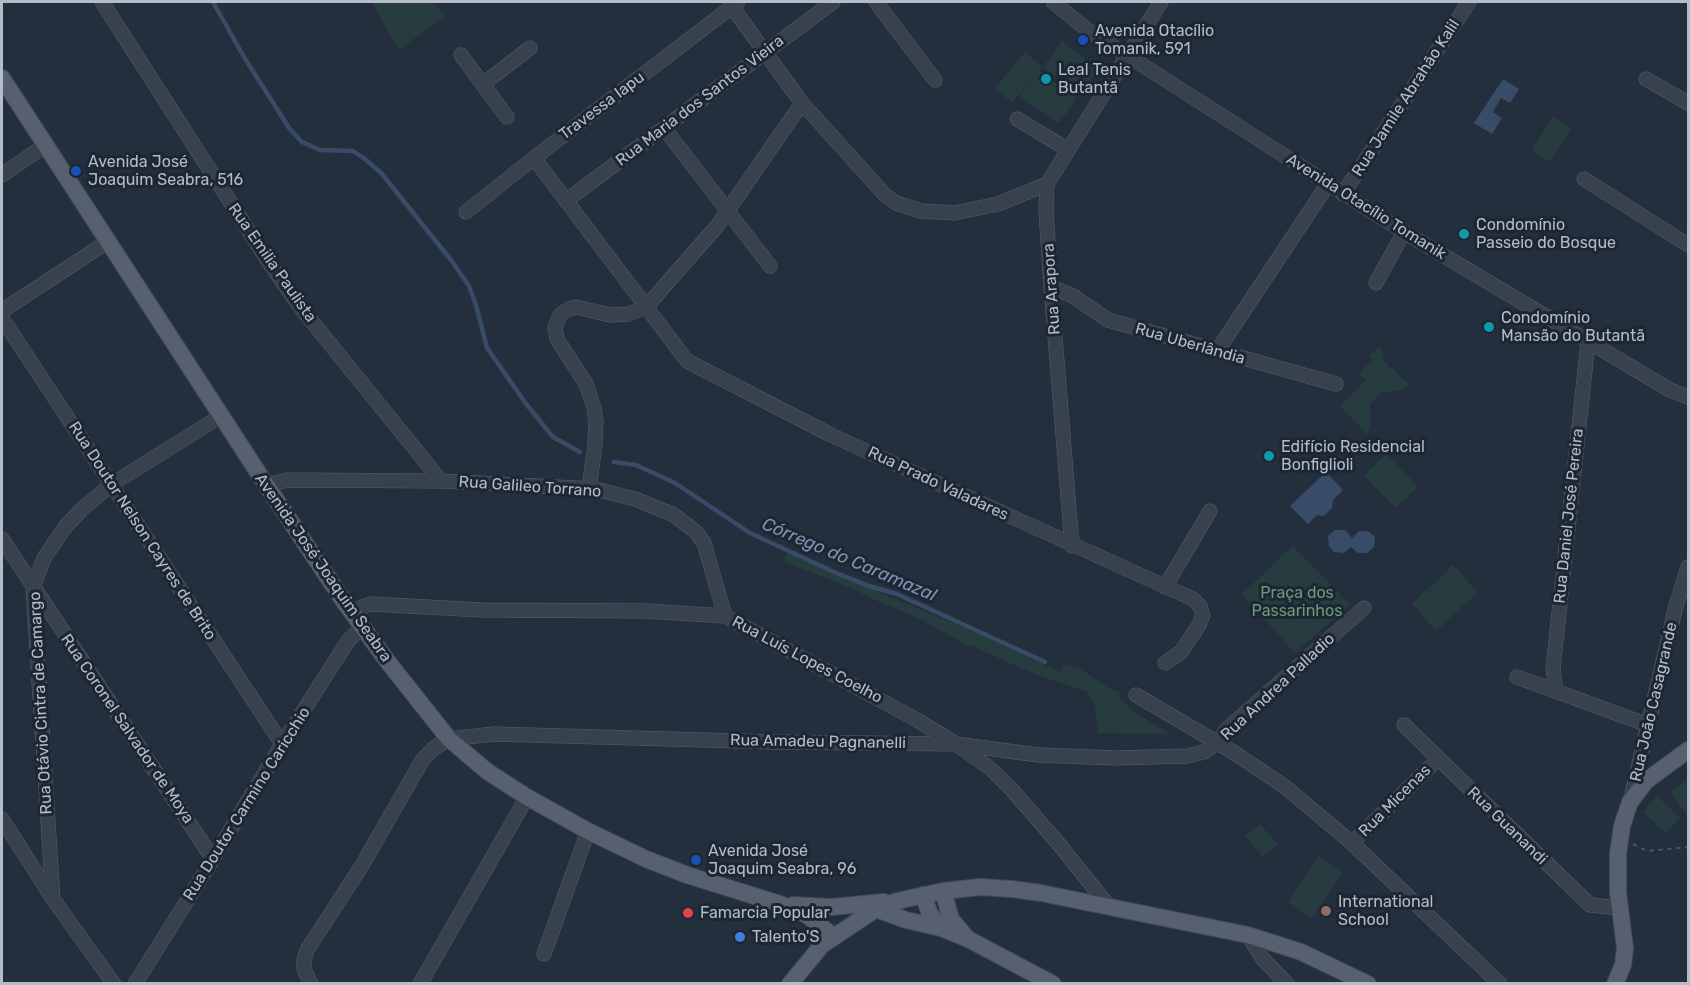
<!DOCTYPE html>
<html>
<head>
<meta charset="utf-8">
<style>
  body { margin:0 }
  #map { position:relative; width:1690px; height:985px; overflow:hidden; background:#242f3e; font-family:Rubik,sans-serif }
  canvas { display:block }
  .frame { position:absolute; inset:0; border:3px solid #b4bcc9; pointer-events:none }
</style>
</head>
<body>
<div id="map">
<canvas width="1690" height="985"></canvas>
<div class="frame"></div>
</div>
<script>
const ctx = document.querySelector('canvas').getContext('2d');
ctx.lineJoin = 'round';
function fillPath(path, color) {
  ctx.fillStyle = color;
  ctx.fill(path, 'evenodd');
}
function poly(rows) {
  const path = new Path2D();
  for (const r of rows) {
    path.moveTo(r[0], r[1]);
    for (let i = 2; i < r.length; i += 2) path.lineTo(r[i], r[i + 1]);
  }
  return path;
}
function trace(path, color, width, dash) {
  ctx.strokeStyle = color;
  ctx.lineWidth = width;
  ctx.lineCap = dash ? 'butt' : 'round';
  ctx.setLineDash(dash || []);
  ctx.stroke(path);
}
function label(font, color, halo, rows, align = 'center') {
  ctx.font = font + ' Rubik,sans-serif';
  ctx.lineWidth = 6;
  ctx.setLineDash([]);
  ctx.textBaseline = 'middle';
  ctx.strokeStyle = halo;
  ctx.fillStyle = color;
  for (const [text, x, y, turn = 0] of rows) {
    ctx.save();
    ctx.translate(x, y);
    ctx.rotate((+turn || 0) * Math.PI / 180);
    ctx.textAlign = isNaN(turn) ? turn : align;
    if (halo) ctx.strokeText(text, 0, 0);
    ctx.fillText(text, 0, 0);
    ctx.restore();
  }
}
const green = poly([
  [375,2,434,2,445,16,399,50,372,3],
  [1062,41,1098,69,1080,93,1043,67],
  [1025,52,1042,66,1039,71,1077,98,1059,123,1019,96,1035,76,1012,102,994,89],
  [1553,117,1571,128,1550,162,1532,150],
  [1379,347,1384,352,1383,360,1408,384,1400,391,1383,392,1370,404,1370,428,1367,433,1340,406,1366,380,1359,374,1372,360,1369,356],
  [1387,454,1418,487,1395,508,1364,475],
  [1293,546,1350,605,1295,653,1242,594],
  [787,553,978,634,1060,672,1064,664,1079,668,1108,688,1122,693,1119,697,1132,711,1170,734,1098,733,1095,707,1087,692,1027,671,970,645,968,646,918,618,861,594,861,592,780,560,783,561],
  [1453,565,1478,592,1436,631,1412,604],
  [1688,778,1688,816,1670,793],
  [1657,796,1680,818,1666,833,1643,812],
  [1260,824,1278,845,1263,857,1245,836],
  [1319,856,1343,872,1312,918,1288,902]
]);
const water = poly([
  [1503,79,1519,89,1510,103,1501,98,1493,112,1502,118,1492,134,1474,123],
  [1326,472,1343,490,1333,500,1332,508,1324,516,1317,515,1308,524,1290,506],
  [1335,530,1345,530,1352,538,1359,531,1368,531,1375,537,1374,547,1367,553,1358,553,1351,547,1344,553,1334,552,1329,546,1328,536]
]);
const stream = poly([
  [213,2,244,57,289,128,302,142,320,150,353,151,365,159,382,174,451,260,469,286,476,305,487,348,527,405,553,437,580,452],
  [614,462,636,465,675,483,750,533,834,572,869,586,897,594,1045,662]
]);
const path = poly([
  [1633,844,1647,851,1688,847]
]);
const minor = poly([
  [102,2,272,267,301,308,441,481],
  [876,2,935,80],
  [1053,2,1089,31,1404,232,1670,390,1688,397],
  [732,7,802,103,885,195,896,203,921,211,954,213,998,204,1047,184],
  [461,55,507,117],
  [1646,79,1688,103],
  [483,84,530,48],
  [1017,119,1067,149],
  [664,128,770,266],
  [534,158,687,361,831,435,1193,599,1200,606,1203,615,1199,625,1181,652,1165,663],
  [2,175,44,146],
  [1584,179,1688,245],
  [1343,194,1469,2],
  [567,200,833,2],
  [466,212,534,158,738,2],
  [1376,283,1404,232],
  [1051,287,1073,296,1108,320,1336,384],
  [2,311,107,242],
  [2,318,282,744],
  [1217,351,1328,184],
  [266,485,288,480,441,481,595,489,635,499,674,515,696,532,704,543,725,616],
  [589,489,595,445,596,422,594,408,586,384,557,339,555,327,558,320,561,314,569,309,576,307,610,315,629,314,647,306,717,226,802,103],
  [2,539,213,859],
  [1072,546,1051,287,1046,210,1047,184,1161,2],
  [1165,587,1210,511],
  [351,611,371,604,482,610,647,611,725,616,917,720,956,744,991,769,1013,791,1058,843,1110,908],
  [1517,677,1648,725],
  [1556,691,1553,669,1555,650,1588,342],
  [1136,695,1233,752,1284,786,1352,843,1500,984],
  [1404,725,1590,905,1620,908],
  [1631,798,1676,606,1688,567],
  [2,819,53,899,114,984],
  [1352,843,1438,759],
  [53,899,33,588,44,558,66,526,82,509,112,484,221,416],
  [1248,935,1263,959,1287,984],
  [544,954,588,831],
  [135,984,213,859,282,744,348,641,362,627],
  [311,984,304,969,304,960,307,950,361,867,423,759,434,748,449,739,494,734,773,742,956,744,1038,755,1116,758,1187,756,1204,752,1217,743,1227,729,1364,608],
  [420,984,527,797]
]);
const major = poly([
  [2,78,261,477,345,603,388,662,449,739,488,772,527,797,588,831,646,859,687,875,780,904,807,915,833,936],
  [943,891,951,919,966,937],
  [923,895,930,914,941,928,968,939,1053,984],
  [793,905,832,907,884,902],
  [876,909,906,920,941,928],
  [790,984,822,945,876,909,897,901,943,891,980,887,1012,889,1041,893,1248,935,1301,952,1368,984],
  [1615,984,1623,965,1625,948,1618,892,1618,854,1622,826,1630,802,1646,781,1688,750]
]);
const markers = [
  [1083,40,6,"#1a4fb4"],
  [1046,79,6,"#0f9aa8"],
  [76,171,6,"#1a4fb4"],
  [1464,234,6,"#0f9aa8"],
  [1489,327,6,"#0f9aa8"],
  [1269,456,6,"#0f9aa8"],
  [696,860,6,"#1a4fb4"],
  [1326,911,6,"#8d6e63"],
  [688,913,6,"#e0444e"],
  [740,937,6,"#3f7fe0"]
];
const poiNames = [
  ["Avenida Otacílio",1095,31],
  ["Tomanik, 591",1095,49],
  ["Leal Tenis",1058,70],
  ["Butantã",1058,88],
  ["Avenida José",88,162],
  ["Joaquim Seabra, 516",88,180],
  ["Condomínio",1476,225],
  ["Passeio do Bosque",1476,243],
  ["Condomínio",1501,318],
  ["Mansão do Butantã",1501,336],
  ["Edifício Residencial",1281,447],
  ["Bonfiglioli",1281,465],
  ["Avenida José",708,851],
  ["Joaquim Seabra, 96",708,869],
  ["International",1338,902],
  ["School",1338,920],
  ["Famarcia Popular",700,913],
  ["Talento'S",752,937]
];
const streetNames = [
  ["Rua Jamile Abrahão Kalil",1406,98,-57],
  ["Rua Maria dos Santos Vieira",700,101,-37],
  ["Travessa Iapu",602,106,-37],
  ["Avenida Otacílio Tomanik",1366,207,32],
  ["Rua Emilia Paulista",272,263,55],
  ["Rua Arapora",1052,289,-94],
  ["Rua Uberlândia",1190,344,16],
  ["Rua Prado Valadares",938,484,25],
  ["Rua Galileo Torrano",530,487,4],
  ["Rua Daniel José Pereira",1569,516,-84],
  ["Rua Doutor Nelson Cayres de Brito",142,531,57],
  ["Avenida José Joaquim Seabra",323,568,55],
  ["Rua Luís Lopes Coelho",807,660,28],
  ["Rua Andrea Palladio",1278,687,-43],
  ["Rua João Casagrande",1654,702,-77],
  ["Rua Otávio Cintra de Camargo",41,703,-93],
  ["Rua Coronel Salvador de Moya",127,729,56],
  ["Rua Amadeu Pagnanelli",818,742,1],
  ["Rua Micenas",1395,801,-45],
  ["Rua Doutor Carmino Caricchio",247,804,-58],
  ["Rua Guanandi",1507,826,44]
];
const parkNames = [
  ["Praça dos",1297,593],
  ["Passarinhos",1297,611]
];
const waterNames = [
  ["Córrego do Caramazal",849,560,23]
];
fillPath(green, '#263c3f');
fillPath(water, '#394c67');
trace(stream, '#394c67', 4.5);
trace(minor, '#565f6c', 15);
trace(major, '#414a57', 18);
trace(path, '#44595c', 2, [4.5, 4.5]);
trace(minor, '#38414e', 14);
trace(major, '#56606e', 16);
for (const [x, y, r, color] of markers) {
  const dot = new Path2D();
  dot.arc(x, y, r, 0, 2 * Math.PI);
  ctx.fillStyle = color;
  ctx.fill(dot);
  trace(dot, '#1d2633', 2);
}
label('16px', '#b4bcc9', '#1d2633', poiNames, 'left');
label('16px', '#b4bcc9', '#1d2633', streetNames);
label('16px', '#6b9a76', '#1d2633', parkNames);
label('italic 18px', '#7c92b1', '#1d2633', waterNames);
</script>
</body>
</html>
